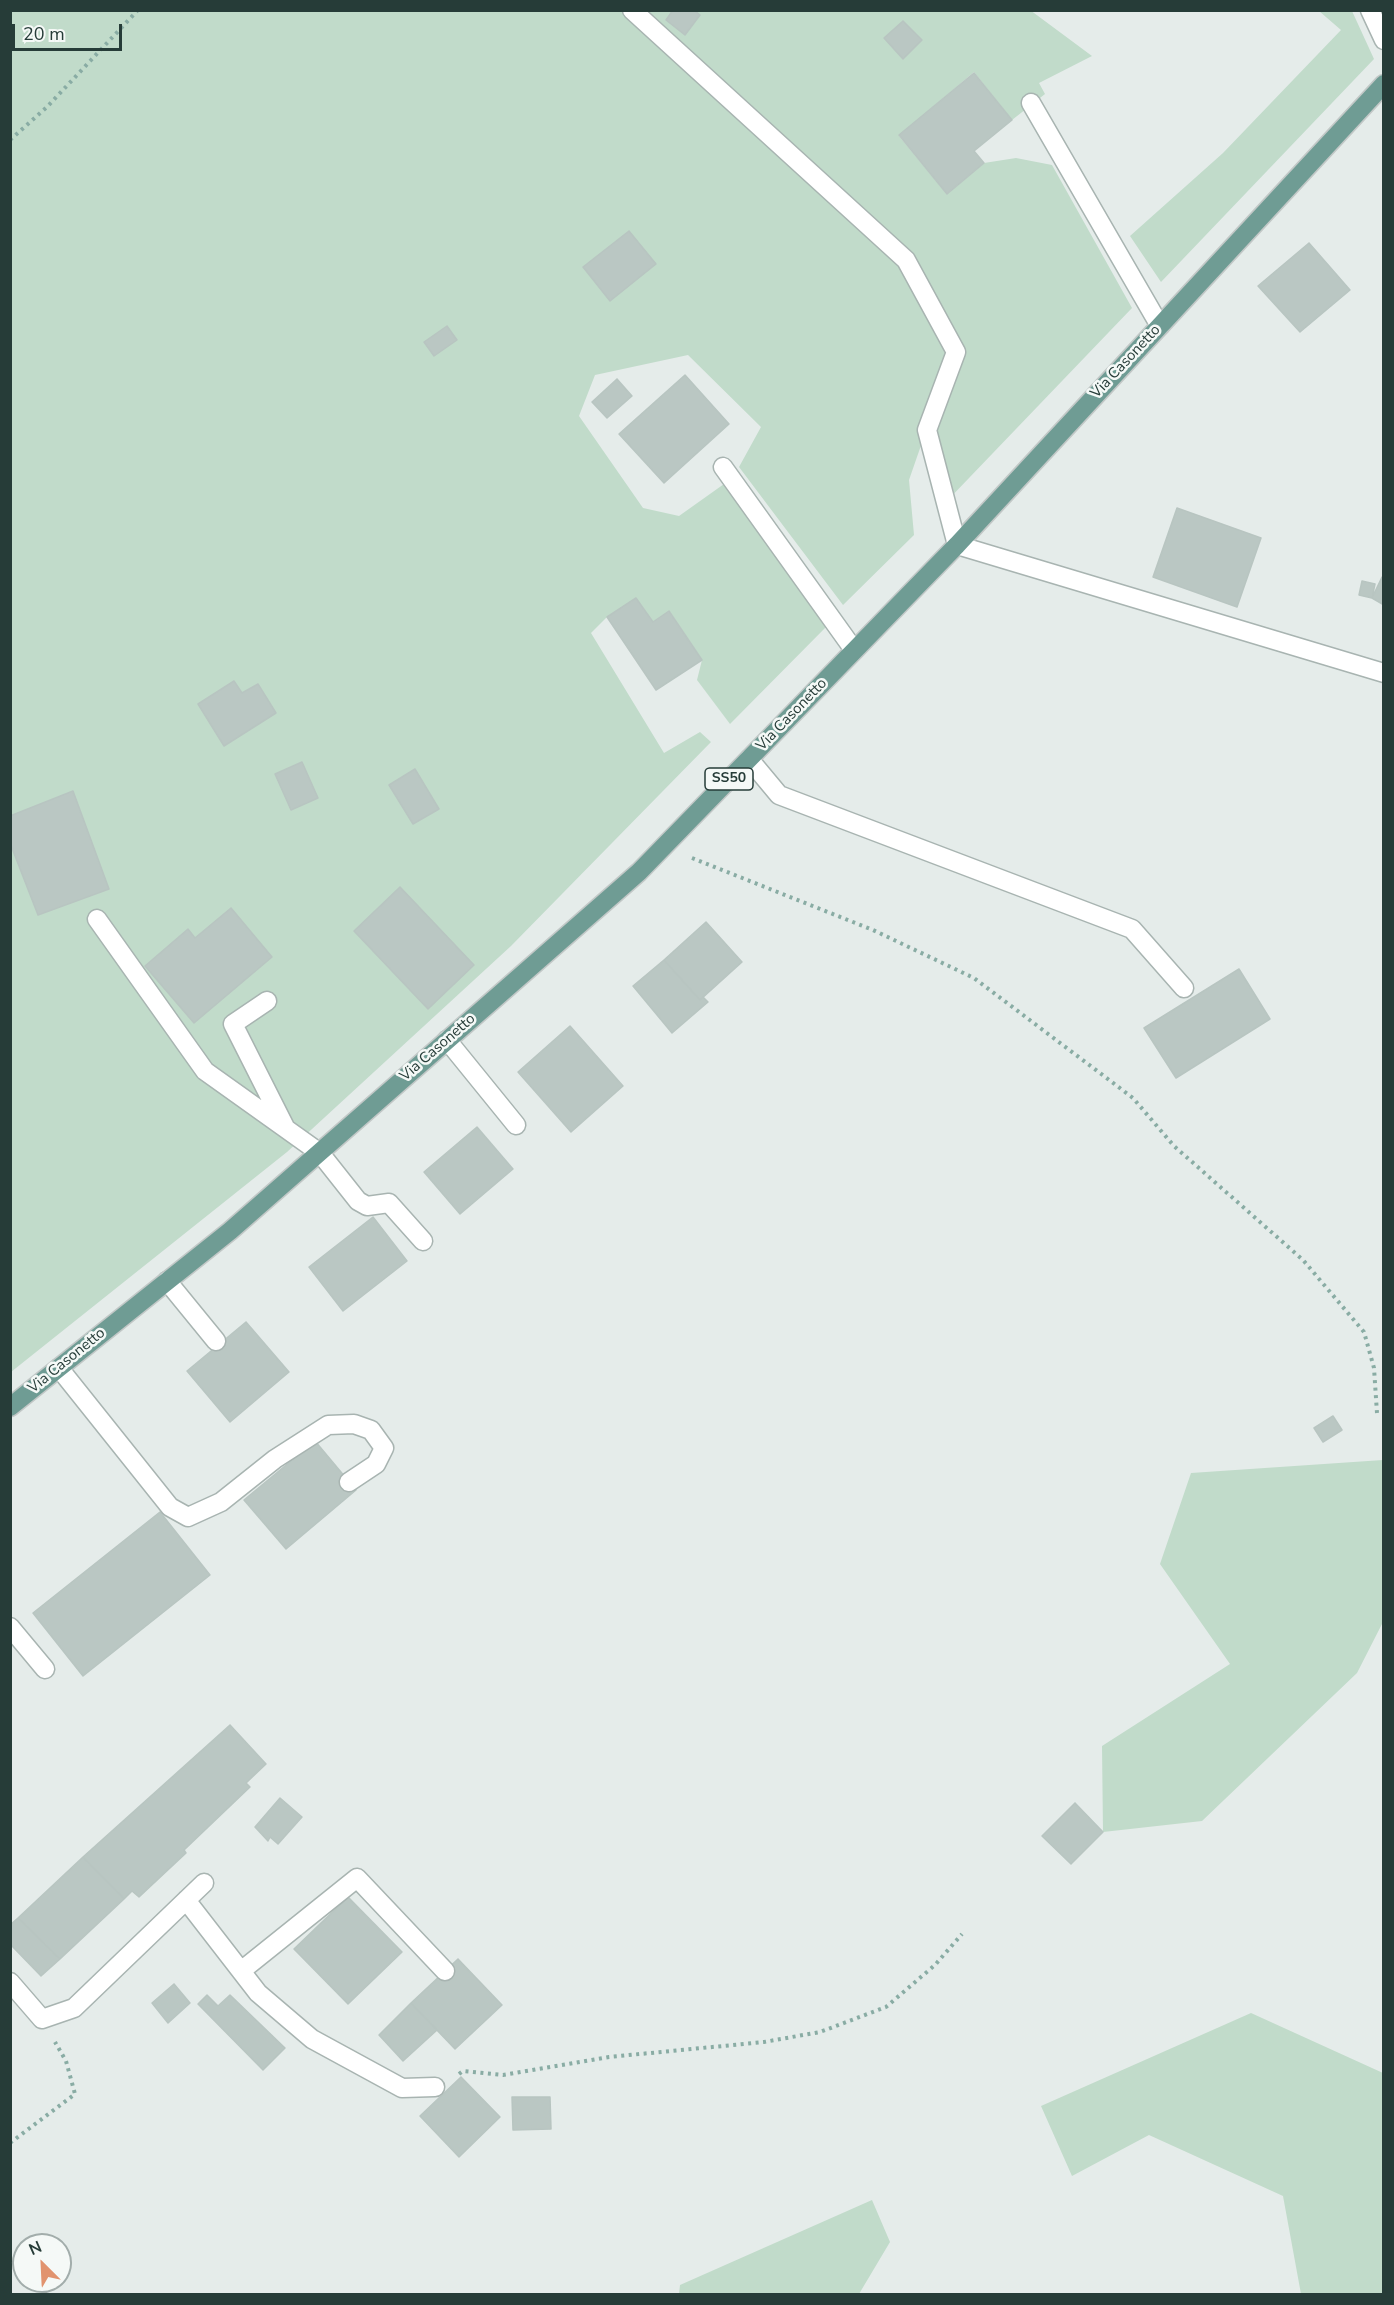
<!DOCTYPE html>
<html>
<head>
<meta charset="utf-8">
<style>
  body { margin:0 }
  #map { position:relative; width:1394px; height:2305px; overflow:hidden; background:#e5ecea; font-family:"Nunito Sans",sans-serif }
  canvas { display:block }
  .frame { position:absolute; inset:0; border:12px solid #263c38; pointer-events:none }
  .north { position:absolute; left:12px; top:2233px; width:60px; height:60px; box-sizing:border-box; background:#f5f9f7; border:2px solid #a2adab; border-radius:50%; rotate:336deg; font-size:16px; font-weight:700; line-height:24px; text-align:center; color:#263c38 }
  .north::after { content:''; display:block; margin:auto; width:21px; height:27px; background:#e1936e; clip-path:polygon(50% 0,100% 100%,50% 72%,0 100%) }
  .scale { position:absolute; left:12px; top:24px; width:110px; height:27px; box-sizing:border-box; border:3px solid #263c38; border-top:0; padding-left:8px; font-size:18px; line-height:21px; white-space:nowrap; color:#263c38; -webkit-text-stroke:4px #f5f9f7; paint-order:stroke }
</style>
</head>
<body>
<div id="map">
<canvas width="1394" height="2305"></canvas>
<div class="frame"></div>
<div class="north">N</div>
<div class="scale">20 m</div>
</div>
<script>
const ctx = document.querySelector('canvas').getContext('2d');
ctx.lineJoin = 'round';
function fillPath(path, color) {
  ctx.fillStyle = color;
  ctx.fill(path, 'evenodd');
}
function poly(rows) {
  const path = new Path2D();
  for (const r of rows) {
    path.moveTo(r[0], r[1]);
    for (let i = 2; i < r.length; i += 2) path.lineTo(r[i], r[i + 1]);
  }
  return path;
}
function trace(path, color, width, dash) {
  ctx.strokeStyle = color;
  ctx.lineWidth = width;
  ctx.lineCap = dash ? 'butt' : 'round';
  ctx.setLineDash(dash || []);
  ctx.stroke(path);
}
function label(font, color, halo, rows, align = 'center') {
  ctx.font = font + ' "Nunito Sans",sans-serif';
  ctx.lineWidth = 5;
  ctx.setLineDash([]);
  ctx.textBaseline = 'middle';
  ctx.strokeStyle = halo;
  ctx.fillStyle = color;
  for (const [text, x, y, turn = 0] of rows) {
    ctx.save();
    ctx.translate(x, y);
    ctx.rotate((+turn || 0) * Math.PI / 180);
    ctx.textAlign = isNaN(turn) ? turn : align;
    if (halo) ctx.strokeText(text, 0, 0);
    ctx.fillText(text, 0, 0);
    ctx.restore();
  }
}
const green = poly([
  [1030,10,1092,56,1039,83,1045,94,1012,120,974,72,899,136,947,194,984,163,1016,158,1052,165,1132,308,946,502,926,431,909,480,914,535,843,605,739,467,761,427,688,355,595,375,579,416,643,508,679,516,724,484,828,625,730,724,697,680,702,660,670,612,653,622,636,598,607,617,591,633,664,753,700,732,711,742,511,946,287,1152,11,1372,11,11],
  [1319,11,1352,11,1374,59,1161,282,1130,236,1223,153,1341,30],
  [1383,1460,1383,1622,1357,1673,1202,1821,1103,1832,1102,1746,1230,1664,1160,1564,1191,1473],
  [1251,2013,1383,2073,1383,2294,1301,2294,1283,2196,1149,2135,1072,2176,1041,2106],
  [872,2200,890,2242,859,2294,679,2294,680,2285]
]);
const building = poly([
  [673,10,694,10,700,15,685,35,666,20,673,10],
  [903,21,922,40,903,59,884,38,903,21],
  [974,73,1012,120,974,151,984,163,947,194,899,135,974,73],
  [629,231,656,264,610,301,583,267,629,231],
  [1309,243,1350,290,1300,332,1258,286,1309,243],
  [447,326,457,340,434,356,424,342,447,326],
  [685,375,729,424,664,483,619,434,685,375],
  [617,379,632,396,607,418,592,402,617,379],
  [1177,508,1261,538,1237,607,1153,577,1177,508],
  [1382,577,1384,578,1384,605,1372,598,1382,577],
  [1362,581,1375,584,1372,598,1359,595,1362,581],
  [636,598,653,622,669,611,702,660,656,690,607,617,636,598],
  [234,681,242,693,258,684,276,713,224,746,198,704,234,681],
  [302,762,318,798,291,810,275,774,302,762],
  [415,769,439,809,413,824,389,785,415,769],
  [73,791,109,889,38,915,10,843,10,816,73,791],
  [400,887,474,965,428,1009,354,931,400,887],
  [231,908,272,957,194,1023,145,966,188,929,195,938,231,908],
  [706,922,742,962,700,1000,664,960,706,922],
  [664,960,700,1000,703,997,708,1002,672,1033,633,986,664,960],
  [1239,969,1270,1019,1176,1078,1144,1028,1239,969],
  [570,1026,623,1086,571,1132,518,1072,570,1026],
  [477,1127,513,1169,460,1214,424,1172,477,1127],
  [373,1217,407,1261,343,1311,309,1267,373,1217],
  [246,1322,289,1372,230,1422,187,1371,246,1322],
  [1333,1416,1342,1430,1323,1442,1314,1428,1333,1416],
  [315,1441,356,1490,286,1549,244,1500,315,1441],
  [160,1512,210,1575,83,1676,33,1613,160,1512],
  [230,1725,266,1764,246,1783,250,1787,184,1850,186,1853,139,1897,132,1891,124,1899,83,1857,230,1725],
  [280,1798,302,1817,278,1844,270,1837,268,1841,255,1827,280,1798],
  [1075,1803,1103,1832,1071,1864,1042,1836,1075,1803],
  [83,1857,124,1899,60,1959,18,1918,83,1857],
  [348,1897,402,1952,348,2004,294,1949,348,1897],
  [18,1918,60,1959,41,1976,10,1944,10,1925,18,1918],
  [458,1959,502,2005,455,2049,411,2003,458,1959],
  [174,1984,190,2003,168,2023,152,2003,174,1984],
  [207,1995,218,2006,230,1995,285,2048,263,2070,198,2004,207,1995],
  [411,2003,437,2030,403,2061,379,2035,411,2003],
  [461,2077,500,2117,459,2157,420,2116,461,2077],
  [512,2097,550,2097,551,2129,513,2130,512,2097]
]);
const path = poly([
  [10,140,47,107,138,10],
  [692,858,873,930,974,978,1133,1098,1174,1146,1303,1260,1364,1332,1374,1368,1377,1413],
  [459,2074,463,2071,503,2075,609,2057,764,2042,820,2032,886,2007,935,1965,962,1934],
  [10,2143,75,2094,66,2061,55,2042]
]);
const lane = poly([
  [632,10,906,260,956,352,927,430,957,545,1384,673],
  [1370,10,1384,40],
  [1031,103,1160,326],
  [723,467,854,650],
  [749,759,779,795,1132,929,1184,988],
  [97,919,205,1071,320,1153,358,1201,367,1206,389,1203,423,1241],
  [267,1001,233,1024,285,1127],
  [447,1040,516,1125],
  [167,1281,216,1341],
  [59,1368,170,1507,188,1517,221,1502,275,1459,328,1425,354,1424,371,1430,384,1448,376,1464,349,1482],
  [10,1627,45,1669],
  [186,1900,258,1993,312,2039,402,2088,435,2087],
  [241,1971,357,1878,445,1971],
  [10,1982,42,2019,74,2008,204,1883]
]);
const primary = poly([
  [10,1407,230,1231,639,872,957,545,1384,84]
]);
const shields = [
  [729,779,48]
];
const shieldNames = [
  ["SS50",729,779]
];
const streetNames = [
  ["Via Casonetto",1126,362,-47],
  ["Via Casonetto",792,715,-46],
  ["Via Casonetto",438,1048,-41],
  ["Via Casonetto",67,1361,-39]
];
fillPath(green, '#c1dbca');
fillPath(building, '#bac7c3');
trace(building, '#b8c5c1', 1.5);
trace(lane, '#a8b4b1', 21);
trace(primary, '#c2c8c7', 21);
trace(path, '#89aca4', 4, [3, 4.5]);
trace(lane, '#fff', 18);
trace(primary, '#6f9c94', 18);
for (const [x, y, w] of shields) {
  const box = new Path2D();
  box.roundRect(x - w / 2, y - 11, w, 22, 4.5);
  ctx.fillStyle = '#f5f9f7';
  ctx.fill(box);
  trace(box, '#263c38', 1.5);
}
label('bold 14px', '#263c38', null, shieldNames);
label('15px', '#263c38', '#f5f9f7', streetNames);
</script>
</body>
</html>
